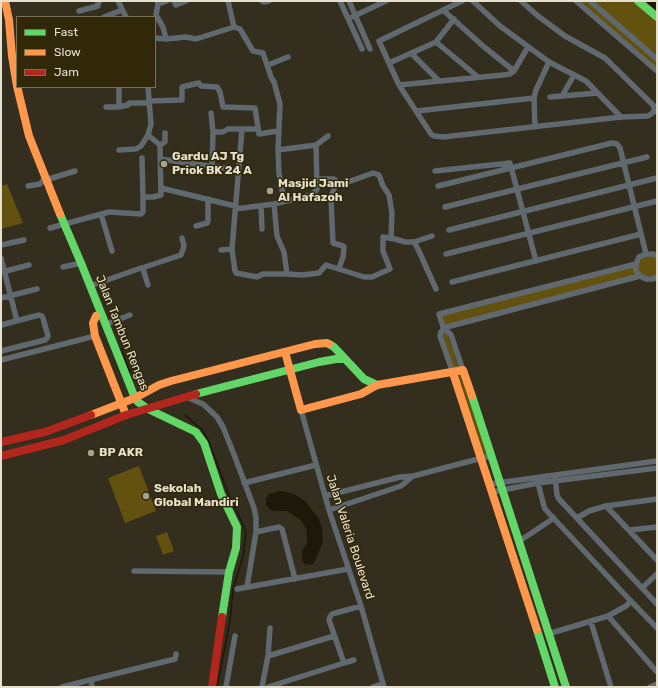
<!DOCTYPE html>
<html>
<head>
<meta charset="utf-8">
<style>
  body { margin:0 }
  #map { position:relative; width:658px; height:688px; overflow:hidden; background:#332e1d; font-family:Rubik,sans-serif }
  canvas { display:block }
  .frame { position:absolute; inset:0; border:2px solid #e6e1cf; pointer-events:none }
  .legend { position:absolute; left:16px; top:16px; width:140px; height:72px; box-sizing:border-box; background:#312809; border:1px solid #797258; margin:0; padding:5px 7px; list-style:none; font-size:12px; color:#e6e1cf }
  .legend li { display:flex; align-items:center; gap:8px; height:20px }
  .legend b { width:20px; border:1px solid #797258 }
</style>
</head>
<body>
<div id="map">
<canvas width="658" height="688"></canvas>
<div class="frame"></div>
<ul class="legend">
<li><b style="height:5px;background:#63d668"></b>Fast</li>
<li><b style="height:5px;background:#ff974d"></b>Slow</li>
<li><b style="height:5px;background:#b3261e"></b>Jam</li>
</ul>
</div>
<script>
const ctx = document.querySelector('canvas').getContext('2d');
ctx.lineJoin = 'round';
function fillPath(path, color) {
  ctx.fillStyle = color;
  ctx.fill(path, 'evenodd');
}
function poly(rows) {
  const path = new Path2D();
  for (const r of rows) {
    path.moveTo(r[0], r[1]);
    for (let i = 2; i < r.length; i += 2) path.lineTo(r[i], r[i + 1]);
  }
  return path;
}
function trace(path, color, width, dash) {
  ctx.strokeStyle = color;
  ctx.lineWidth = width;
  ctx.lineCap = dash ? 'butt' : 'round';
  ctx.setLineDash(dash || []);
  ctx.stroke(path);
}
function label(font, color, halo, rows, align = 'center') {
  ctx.font = font + ' Rubik,sans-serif';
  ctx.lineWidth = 3;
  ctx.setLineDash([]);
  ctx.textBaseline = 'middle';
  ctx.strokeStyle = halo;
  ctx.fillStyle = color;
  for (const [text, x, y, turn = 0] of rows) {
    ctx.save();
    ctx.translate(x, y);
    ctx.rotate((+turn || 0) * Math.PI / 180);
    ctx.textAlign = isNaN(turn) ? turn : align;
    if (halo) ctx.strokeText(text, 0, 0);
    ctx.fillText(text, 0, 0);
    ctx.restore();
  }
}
const green = poly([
  [576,1,638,1,657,18,657,71],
  [7,184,23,223,1,229,1,186],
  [646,254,657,256,657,277,640,276,443,328,439,314,636,264],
  [446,330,490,456,481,458,441,332],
  [139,466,156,511,125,523,108,478],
  [167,532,174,551,163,555,156,536]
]);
const water = poly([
  [645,1,657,1,657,12],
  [281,491,294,494,306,502,319,519,322,528,323,542,314,563,310,565,305,564,302,561,302,551,307,543,307,537,306,529,302,521,287,511,273,511,268,508,266,504,266,499,269,494]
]);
const stream = poly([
  [121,349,130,373],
  [185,415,202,430,209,442,228,493,246,531,243,556,233,590,230,621,217,687]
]);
const street = poly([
  [118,1,126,17],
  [157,1,158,4,156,15,163,27,166,39],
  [174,1,176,5,186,1],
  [228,1,234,27],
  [262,1,264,2,269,1],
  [340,1,362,49],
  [349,1,370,49],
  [462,1,379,41,399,85,431,134,434,136,443,137,621,117,648,116,654,112,654,106,605,58,565,36,538,16,521,1],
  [473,1,500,26,549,62,586,81,621,117],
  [576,1,657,71],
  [590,1,657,59],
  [158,4,167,1],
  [443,10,483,46,514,71],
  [79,11,98,6,98,2,100,1],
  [104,17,122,10],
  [352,17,386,1],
  [155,38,166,39,186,37,196,39,234,27,240,29,253,51,263,53,271,77,274,82,280,104,278,150,279,173,284,201],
  [436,42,478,77],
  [411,53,439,81],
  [389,63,436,42,454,19],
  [268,65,288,57],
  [399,85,503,75,510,74,514,71,528,47],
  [562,96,574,75],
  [550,97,597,93],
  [148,101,182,100,182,87,199,83,201,86,217,87,220,92,223,107,255,108,259,134,278,131],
  [106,107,119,107,119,87],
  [119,107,128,105,128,104,130,103,148,103],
  [417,111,534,98],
  [211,113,213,132,212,167],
  [535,126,534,98,536,90,549,62],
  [242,129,232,249,235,271,236,273,257,277,263,274,287,274],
  [213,132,223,132,228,129,258,129],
  [160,145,165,142,165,133],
  [316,145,328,136],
  [119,150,136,149,141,146,148,135],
  [142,158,143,197],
  [160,159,224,168],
  [435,171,510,163,536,261],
  [318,179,334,179,336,181,331,199,333,243,343,246,344,247,343,257,339,268],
  [46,180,75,171],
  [336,184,348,182,373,173,379,175,383,186,389,195,392,213,391,238],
  [28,186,40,184,45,178],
  [438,186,612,143,617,144,620,148,646,254],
  [161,188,235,206],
  [274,204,277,236,284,252,287,274,302,275,319,273,326,265,364,277,372,277,390,269,383,251,383,237,395,239,405,242,414,242,432,236],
  [261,206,262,229],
  [445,207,647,157],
  [235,209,274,204,307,196,313,194,317,189,316,145,278,150],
  [101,214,112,251],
  [196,226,207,223,208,221,208,199],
  [50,228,109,212,141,214,143,212,143,197,153,197,161,195,160,145,148,135,151,124,148,87],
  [449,230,657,178],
  [414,242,418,249,436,289],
  [1,245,24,240],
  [221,250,232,249],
  [446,254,657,201],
  [657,256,653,254,646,254,639,257,636,264,636,271,640,276,646,279,653,279,657,277],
  [1,258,17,321],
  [63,267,81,263],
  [142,268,181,255,184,246,182,238],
  [2,272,29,265],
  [452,282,641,234],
  [90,286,141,268,143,269,148,285],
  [1,298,37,289],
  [106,324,130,315],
  [1,325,39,315,42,316,43,318,48,336,47,338,45,340,1,351],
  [443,328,640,276],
  [444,330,439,314,636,264],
  [1,360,95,336],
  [453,373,440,336,441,332,443,330,446,330,451,335,463,370],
  [186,397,203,404,217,417,223,427,235,457,254,508,256,518,256,532,247,587],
  [301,410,329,510,361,606,384,687],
  [555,476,557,495,559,499,657,604],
  [537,478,542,499,545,509,626,596,657,628],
  [244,483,316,465],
  [490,484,657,461],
  [492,492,538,483,657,468],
  [325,496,400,477,413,476,490,456],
  [606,506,657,560],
  [329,510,401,486,413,476],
  [577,518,589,511,606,506,657,499],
  [630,530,657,527],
  [256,532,279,527,282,529,295,579],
  [518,542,554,518],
  [134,571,229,572],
  [642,588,657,574],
  [237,589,348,569],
  [608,616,626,606,631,601],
  [591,622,611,687],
  [548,634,608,616,657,672],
  [268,656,270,628],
  [344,663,354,660],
  [91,680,92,687],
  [62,687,175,659,176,654],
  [226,687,235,636],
  [262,687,268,656,334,636],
  [268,687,344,663,329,620,330,617,332,614,361,606],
  [373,687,383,684],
  [650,687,657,684]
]);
const fast = poly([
  [638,1,657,17],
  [60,214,81,263,135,398,138,402,148,409,196,432,204,443,221,494,237,527,236,548,229,572,222,617],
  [329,344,334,347,364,379,377,385],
  [196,394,319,362,336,359,345,359],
  [472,396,566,687],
  [537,630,555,687]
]);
const slow = poly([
  [5,1,9,20,12,56,17,86,29,136,60,214],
  [96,316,93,323,95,336,126,415],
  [285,352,301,410,361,394,377,385,463,370,472,396],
  [453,373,537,630],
  [91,415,135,398,159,385,171,381,315,344,327,343,329,344]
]);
const jam = poly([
  [1,442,45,432,91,415],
  [1,456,64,440,126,415,196,394],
  [212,687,222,617]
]);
const markers = [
  [164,164,4,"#a7a291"],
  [270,191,4,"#a7a291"],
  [91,453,4,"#a7a291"],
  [146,496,4,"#a7a291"]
];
const poiNames = [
  ["Gardu AJ Tg",172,157],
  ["Priok BK 24 A",172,171],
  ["Masjid Jami",278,184],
  ["Al Hafazoh",278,198],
  ["BP AKR",99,453],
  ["Sekolah",154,489],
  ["Global Mandiri",154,503]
];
const streetNames = [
  ["Jalan Tambun Rengas",122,333,68],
  ["Jalan Valeria Boulevard",350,537,72]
];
fillPath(green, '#63510f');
fillPath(water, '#1d180a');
trace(stream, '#1d180a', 1.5);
trace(street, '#60696f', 5.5);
trace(fast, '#63d668', 8);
trace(slow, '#ff974d', 8);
trace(jam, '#b3261e', 8);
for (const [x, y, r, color] of markers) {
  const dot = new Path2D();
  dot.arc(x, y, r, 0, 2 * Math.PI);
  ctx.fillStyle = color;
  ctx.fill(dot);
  trace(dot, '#312809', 1.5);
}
label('bold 12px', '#e6e1cf', '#312809', poiNames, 'left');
label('12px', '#e6e1cf', '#312809', streetNames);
</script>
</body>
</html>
